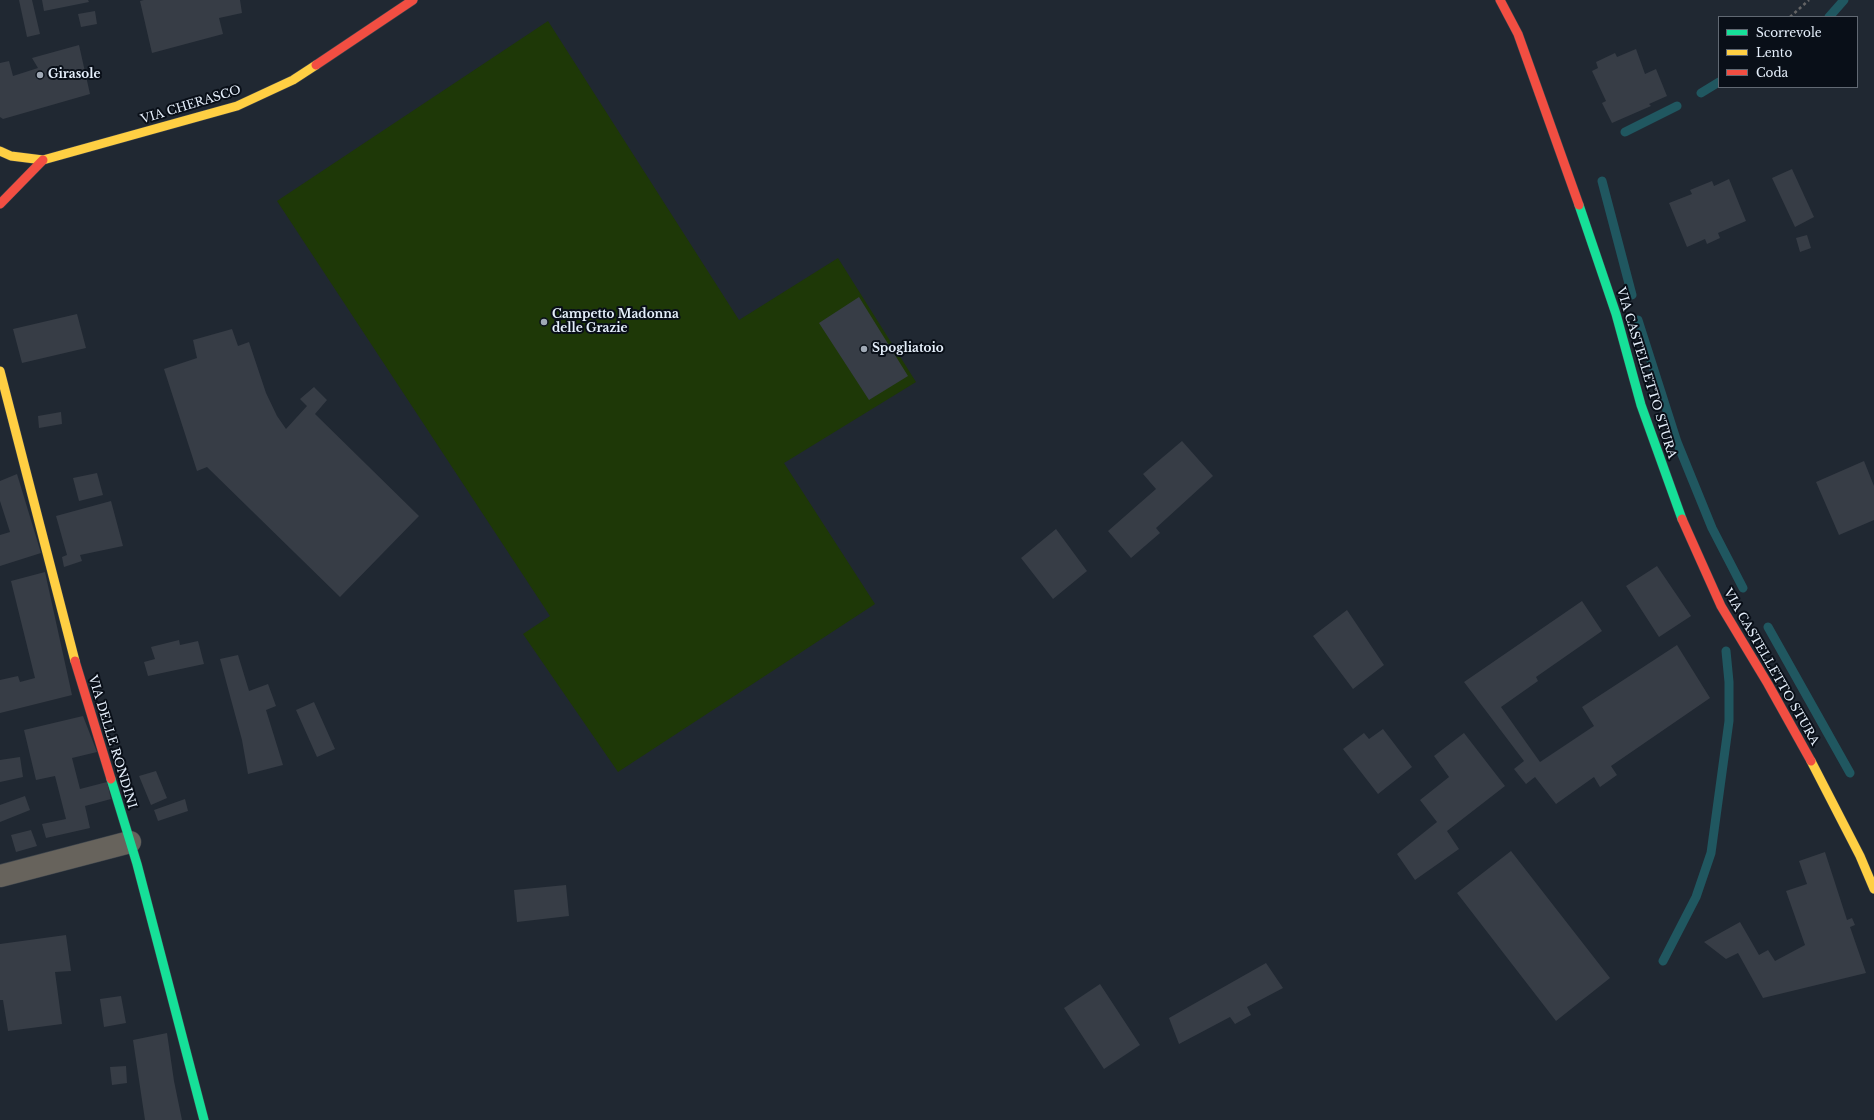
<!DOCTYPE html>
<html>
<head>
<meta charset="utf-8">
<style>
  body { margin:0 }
  #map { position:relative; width:1874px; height:1120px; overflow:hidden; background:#202832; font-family:"Libre Baskerville",serif }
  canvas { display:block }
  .legend { position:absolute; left:1718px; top:16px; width:140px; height:72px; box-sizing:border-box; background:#090f18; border:1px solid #616973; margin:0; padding:5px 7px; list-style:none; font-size:12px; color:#e5effb }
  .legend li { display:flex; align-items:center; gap:8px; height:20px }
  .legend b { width:20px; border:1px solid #616973 }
</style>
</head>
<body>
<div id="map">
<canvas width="1874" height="1120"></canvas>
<ul class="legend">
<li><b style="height:5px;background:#16e098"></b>Scorrevole</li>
<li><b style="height:5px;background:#ffcf43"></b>Lento</li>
<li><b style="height:5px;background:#f24e42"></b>Coda</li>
</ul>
</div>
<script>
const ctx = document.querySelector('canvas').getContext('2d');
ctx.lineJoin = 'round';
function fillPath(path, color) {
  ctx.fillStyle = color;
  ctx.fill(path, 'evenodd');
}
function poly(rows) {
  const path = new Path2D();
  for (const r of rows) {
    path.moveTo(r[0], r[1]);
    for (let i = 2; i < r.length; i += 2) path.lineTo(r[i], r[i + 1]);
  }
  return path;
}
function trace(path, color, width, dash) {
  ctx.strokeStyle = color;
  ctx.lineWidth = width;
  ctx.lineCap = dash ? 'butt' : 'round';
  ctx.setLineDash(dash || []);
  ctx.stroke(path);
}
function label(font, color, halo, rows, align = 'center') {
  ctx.font = font + ' "Libre Baskerville",serif';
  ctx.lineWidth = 4;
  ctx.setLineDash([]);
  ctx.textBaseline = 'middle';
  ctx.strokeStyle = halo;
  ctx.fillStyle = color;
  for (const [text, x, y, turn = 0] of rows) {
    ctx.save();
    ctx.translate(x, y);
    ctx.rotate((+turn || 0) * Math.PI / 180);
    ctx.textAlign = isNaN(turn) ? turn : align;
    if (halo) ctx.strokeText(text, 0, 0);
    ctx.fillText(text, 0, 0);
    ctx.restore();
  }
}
const green = poly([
  [548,21,739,320,838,258,916,382,784,463,875,604,618,772,523,634,550,616,277,201]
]);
const stream = poly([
  [1829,17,1844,0],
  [1701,93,1719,82],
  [1625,132,1677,106],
  [1602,181,1632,295],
  [1638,320,1677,442,1712,528,1743,588],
  [1768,627,1850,773],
  [1663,961,1696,897,1711,853,1729,721,1729,682,1726,651]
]);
const building = poly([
  [19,0,32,0,40,34,27,37],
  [42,0,88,0,89,2,44,11],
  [144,0,240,0,242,13,219,18,223,34,152,53,140,1],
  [95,11,97,24,81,27,78,14],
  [79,45,90,94,3,119,0,117,0,63,9,61,13,76,38,68,32,58],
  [1636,49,1645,74,1656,69,1667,96,1649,104,1651,106,1612,123,1602,103,1606,101,1592,71,1598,68,1596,62,1615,53,1617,57],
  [1792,169,1814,217,1795,227,1772,178],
  [1729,179,1746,221,1718,233,1720,238,1707,244,1705,239,1687,247,1669,203,1692,194,1690,190,1712,181,1714,186],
  [1807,235,1811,248,1800,252,1796,238],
  [859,297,908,376,869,400,819,323],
  [77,314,86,348,22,363,13,329],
  [232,329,238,346,249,342,266,393,277,416,286,429,307,406,300,399,314,387,327,400,315,414,419,516,340,597,207,467,197,471,164,369,197,358,193,340],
  [61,412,62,424,39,428,38,416],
  [1182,441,1213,476,1156,528,1160,533,1131,558,1108,531,1156,489,1143,474],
  [1864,461,1874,486,1874,520,1839,535,1816,482],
  [97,473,103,495,79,501,73,478],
  [17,474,41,553,0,566,0,535,10,532,0,501,0,481],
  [111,501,123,546,80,555,82,561,64,567,62,557,67,555,56,516],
  [1056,529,1087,571,1053,599,1021,558],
  [1657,566,1691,616,1659,637,1626,586],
  [45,572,72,695,0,713,0,680,18,676,20,682,35,678,11,581],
  [1582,601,1602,631,1536,677,1538,681,1501,707,1540,762,1594,726,1582,707,1677,645,1710,698,1611,766,1617,775,1600,787,1594,777,1556,804,1535,777,1526,784,1514,769,1524,761,1464,682],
  [1347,610,1384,665,1353,689,1313,636],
  [179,640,180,645,198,641,204,664,148,676,144,662,155,659,151,647],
  [238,655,249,691,268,684,276,706,266,710,283,765,248,774,242,740,220,659],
  [314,702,335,749,317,757,296,710],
  [83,716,97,752,72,758,80,789,107,782,111,799,85,806,90,828,46,838,42,824,66,819,55,776,36,780,24,730],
  [1383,729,1412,767,1378,794,1343,749,1364,733,1369,739],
  [1464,733,1505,786,1447,831,1459,849,1415,880,1397,854,1437,822,1420,800,1449,777,1434,756],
  [20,757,23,777,0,782,0,760],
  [156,771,167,798,151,805,139,776],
  [25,796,30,810,0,822,0,805],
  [185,799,188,811,158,821,154,810],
  [31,830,37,846,16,852,11,835],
  [1511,851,1610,978,1556,1021,1457,893],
  [1825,852,1847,920,1852,918,1855,925,1850,927,1866,973,1763,998,1738,953,1726,959,1704,942,1740,922,1759,955,1768,950,1775,961,1805,945,1786,891,1807,884,1799,861],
  [566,885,569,916,517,922,514,890],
  [66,935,71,971,55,972,62,1024,8,1031,3,1000,0,1000,0,944],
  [1266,963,1283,988,1247,1007,1251,1015,1235,1024,1230,1017,1179,1044,1169,1018],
  [1100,984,1140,1045,1104,1069,1064,1008],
  [121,996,126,1023,104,1027,100,999],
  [167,1033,174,1081,182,1120,145,1120,133,1040],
  [126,1066,127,1083,112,1085,110,1067]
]);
const path = poly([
  [1790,17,1809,0]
]);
const street = poly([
  [0,876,130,842]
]);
const fast = poly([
  [1579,205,1616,314,1641,405,1682,519],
  [111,779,137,864,204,1120]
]);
const slow = poly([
  [0,151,11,156,43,160,237,106,293,80,316,65],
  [0,371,75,661],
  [1811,761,1860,856,1874,889]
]);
const jam = poly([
  [1500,0,1518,34,1579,205],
  [316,65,413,0],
  [0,204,43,160],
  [1682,519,1721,606,1768,684,1811,761],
  [75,661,111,779]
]);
const markers = [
  [40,75,4,"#a0a9b5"],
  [544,322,4,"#a0a9b5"],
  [864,349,4,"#a0a9b5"]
];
const poiNames = [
  ["Girasole",48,75],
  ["Campetto Madonna",552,315],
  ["delle Grazie",552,329],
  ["Spogliatoio",872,349]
];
const streetNames = [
  ["VIA CHERASCO",191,105,-17],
  ["VIA CASTELLETTO STURA",1646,373,73],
  ["VIA CASTELLETTO STURA",1771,667,60],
  ["VIA DELLE RONDINI",112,742,73]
];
fillPath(green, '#1e3807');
trace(stream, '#205760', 9);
fillPath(building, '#373d46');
trace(street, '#3d444c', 23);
trace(fast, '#3d444c', 10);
trace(slow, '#3d444c', 10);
trace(jam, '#3d444c', 10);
trace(path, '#646465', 2.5, [3, 3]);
trace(street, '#67635c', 22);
trace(fast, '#16e098', 9);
trace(slow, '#ffcf43', 9);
trace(jam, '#f24e42', 9);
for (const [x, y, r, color] of markers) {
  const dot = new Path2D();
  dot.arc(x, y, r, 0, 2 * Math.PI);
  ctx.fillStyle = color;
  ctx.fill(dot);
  trace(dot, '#090f18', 1.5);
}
label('bold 12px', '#e5effb', '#090f18', poiNames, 'left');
label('12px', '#e5effb', '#090f18', streetNames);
</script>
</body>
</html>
